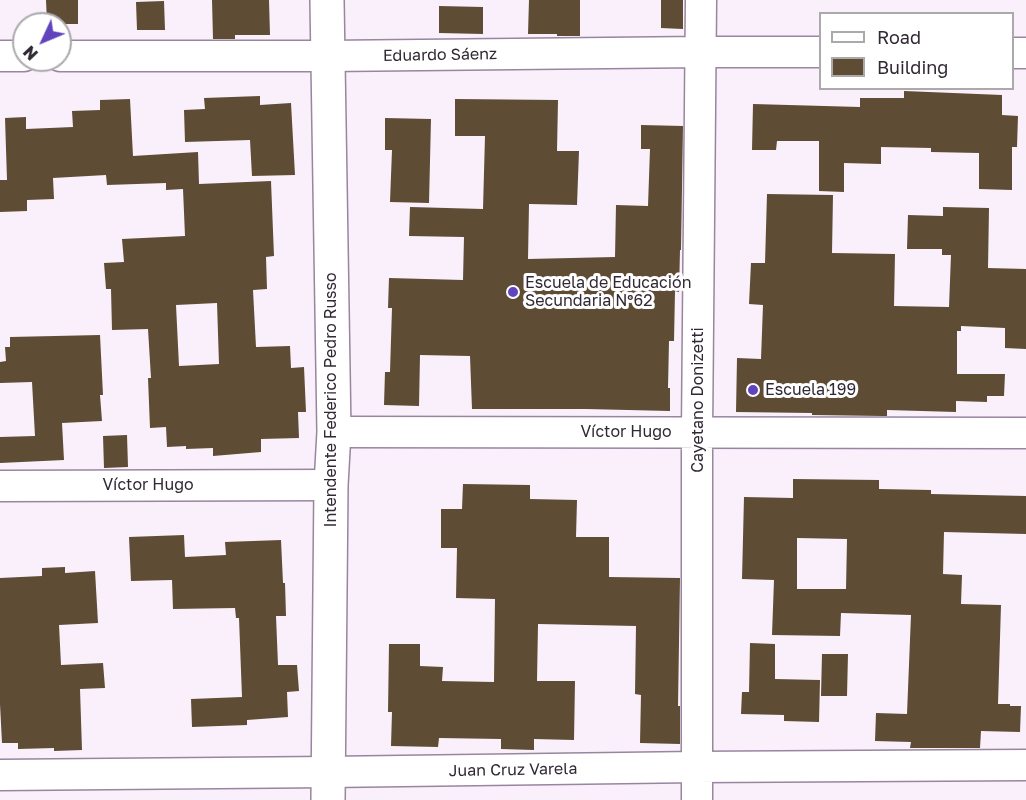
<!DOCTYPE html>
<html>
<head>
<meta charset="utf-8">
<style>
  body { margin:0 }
  #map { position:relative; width:1026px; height:800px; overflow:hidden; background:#f9f0fb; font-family:"Golos Text",sans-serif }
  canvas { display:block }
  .legend { position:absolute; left:819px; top:12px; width:195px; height:78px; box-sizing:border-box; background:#fff; border:2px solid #aca9ad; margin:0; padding:8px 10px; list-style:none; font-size:18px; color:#302832 }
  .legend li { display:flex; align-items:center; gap:12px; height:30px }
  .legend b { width:30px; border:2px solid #aca9ad }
  .north { position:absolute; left:12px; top:12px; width:60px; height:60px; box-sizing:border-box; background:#fff; border:2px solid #aca9ad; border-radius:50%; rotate:226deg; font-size:16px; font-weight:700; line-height:24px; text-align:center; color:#302832 }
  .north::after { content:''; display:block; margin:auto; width:21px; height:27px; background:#6144bd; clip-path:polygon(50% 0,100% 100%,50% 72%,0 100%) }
</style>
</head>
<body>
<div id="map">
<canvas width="1026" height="800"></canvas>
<ul class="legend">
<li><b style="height:8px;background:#fff"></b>Road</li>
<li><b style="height:16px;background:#5e4c34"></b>Building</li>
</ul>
<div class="north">N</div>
</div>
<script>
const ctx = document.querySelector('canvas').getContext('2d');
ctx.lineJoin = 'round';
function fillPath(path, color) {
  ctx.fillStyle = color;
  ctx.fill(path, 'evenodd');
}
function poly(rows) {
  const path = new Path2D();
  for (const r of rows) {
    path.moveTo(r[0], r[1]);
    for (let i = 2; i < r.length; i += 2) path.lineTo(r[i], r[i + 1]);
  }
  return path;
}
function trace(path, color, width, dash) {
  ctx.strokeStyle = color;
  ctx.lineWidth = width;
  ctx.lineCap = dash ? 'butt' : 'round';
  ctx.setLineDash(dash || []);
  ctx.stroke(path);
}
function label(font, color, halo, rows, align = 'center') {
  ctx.font = font + ' "Golos Text",sans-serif';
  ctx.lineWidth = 6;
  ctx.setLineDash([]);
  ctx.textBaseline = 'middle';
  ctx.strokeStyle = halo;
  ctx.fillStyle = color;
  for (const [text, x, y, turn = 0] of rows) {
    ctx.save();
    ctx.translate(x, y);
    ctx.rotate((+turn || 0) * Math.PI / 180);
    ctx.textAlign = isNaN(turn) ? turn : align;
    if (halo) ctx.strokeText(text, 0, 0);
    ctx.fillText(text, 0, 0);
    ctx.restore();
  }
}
const building = poly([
  [46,0,78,0,78,24,47,24],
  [212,0,269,0,270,35,235,35,235,39,213,39],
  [529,0,580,0,580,36,557,36,557,34,528,34],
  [661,0,683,0,683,29,661,28],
  [164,1,165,30,137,30,136,2],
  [439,6,483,7,483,34,439,33],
  [904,91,1002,95,1002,115,1018,116,1017,147,1012,147,1012,190,979,189,979,153,931,152,931,148,881,147,881,164,844,163,844,192,819,191,819,141,777,141,776,150,752,150,753,104,860,107,860,98,904,98],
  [260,96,260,105,291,103,295,175,252,176,250,140,185,142,184,110,205,109,204,98],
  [130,99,133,156,198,152,199,184,271,181,274,256,266,257,267,289,253,290,256,347,290,346,291,368,304,367,306,412,298,412,299,438,261,439,261,452,213,456,213,448,186,449,186,446,167,447,166,427,150,428,148,378,151,378,148,329,112,330,111,289,106,289,104,263,124,262,122,239,185,236,183,189,166,190,166,183,107,185,106,175,53,178,54,199,27,200,27,211,0,212,0,180,7,180,5,118,26,117,26,129,73,127,72,111,100,110,100,100],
  [217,303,219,364,179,366,176,305],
  [455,99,558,100,557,151,579,151,577,205,529,204,528,259,615,257,616,205,648,206,650,149,641,149,641,125,683,126,681,250,680,250,679,292,675,291,674,341,669,341,668,388,670,388,670,411,586,409,472,409,470,356,420,355,419,406,384,405,385,372,390,372,392,308,388,308,389,278,463,280,464,237,409,236,410,207,483,209,485,136,455,136],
  [385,118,431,119,429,203,390,202,392,150,385,150],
  [767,194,833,195,832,253,895,254,894,306,949,307,951,255,942,255,942,249,907,249,908,215,943,216,943,207,989,208,988,268,1026,269,1026,349,1005,348,1005,328,961,326,961,331,957,331,957,374,1005,374,1004,396,987,396,987,402,956,401,956,412,887,410,887,416,882,416,812,415,812,413,736,412,737,358,761,359,763,305,749,304,751,263,765,263],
  [100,335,103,395,100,395,102,421,62,423,64,460,0,463,0,437,35,436,32,382,0,383,0,362,6,361,5,347,10,347,10,337],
  [127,435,128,467,104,468,103,436],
  [793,479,879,480,879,489,931,490,931,494,1026,496,1026,534,944,532,943,574,962,575,961,604,1001,605,998,704,1010,704,1010,706,1021,706,1020,732,981,731,980,748,910,748,911,742,875,741,876,713,907,714,911,615,841,613,840,636,772,635,774,580,742,579,744,497,793,498],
  [797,538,847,539,846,589,797,589],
  [463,484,530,485,530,499,577,500,576,537,609,537,609,577,680,578,678,706,680,706,680,744,640,743,641,695,635,694,636,626,538,624,537,681,575,681,574,740,534,739,534,750,501,749,501,739,439,738,438,747,391,746,392,712,388,712,389,644,420,644,420,666,443,667,442,681,494,682,495,599,456,598,457,548,441,548,441,509,462,509],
  [184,535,185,557,226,555,225,542,281,540,283,583,285,583,286,616,276,616,278,665,297,665,299,691,287,692,288,717,247,720,247,725,192,727,191,699,242,697,239,618,236,618,235,608,173,609,172,580,131,581,129,537],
  [65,567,65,573,95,571,98,623,59,625,61,665,103,663,105,688,80,689,82,750,54,751,54,748,18,749,18,743,2,743,0,704,0,578,42,576,42,568],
  [750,643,775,644,775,679,820,680,819,722,784,721,784,715,741,714,742,692,749,692],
  [822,654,848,654,847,696,821,696]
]);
const minor = poly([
  [1012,53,1026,53],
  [0,56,24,56],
  [60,56,328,56,700,52,820,52],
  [334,432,1026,433],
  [0,486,331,485],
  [0,775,328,772,697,767,1026,765],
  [697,800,697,432,701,0]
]);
const tertiary = poly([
  [327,0,334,432,331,485,328,800]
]);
const markers = [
  [513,292,6,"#6144bd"],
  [753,390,6,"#6144bd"]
];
const streetNames = [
  ["Eduardo Sáenz",440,55,-1],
  ["Intendente Federico Pedro Russo",331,400,-90],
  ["Cayetano Donizetti",698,400,-90],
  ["Víctor Hugo",626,432],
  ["Víctor Hugo",148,485],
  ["Juan Cruz Varela",513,770,-1]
];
const poiNames = [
  ["Escuela de Educación",525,283],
  ["Secundaria Nº62",525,301],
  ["Escuela 199",765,390]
];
fillPath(building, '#5e4c34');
trace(minor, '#99859e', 33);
trace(tertiary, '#99859e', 36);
trace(minor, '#fff', 30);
trace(tertiary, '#fff', 33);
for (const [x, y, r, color] of markers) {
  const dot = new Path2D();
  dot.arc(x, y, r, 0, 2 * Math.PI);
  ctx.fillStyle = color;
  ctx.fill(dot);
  trace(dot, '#fff', 2);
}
label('16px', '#302832', '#fff', streetNames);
label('16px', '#302832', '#fff', poiNames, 'left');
</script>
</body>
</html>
